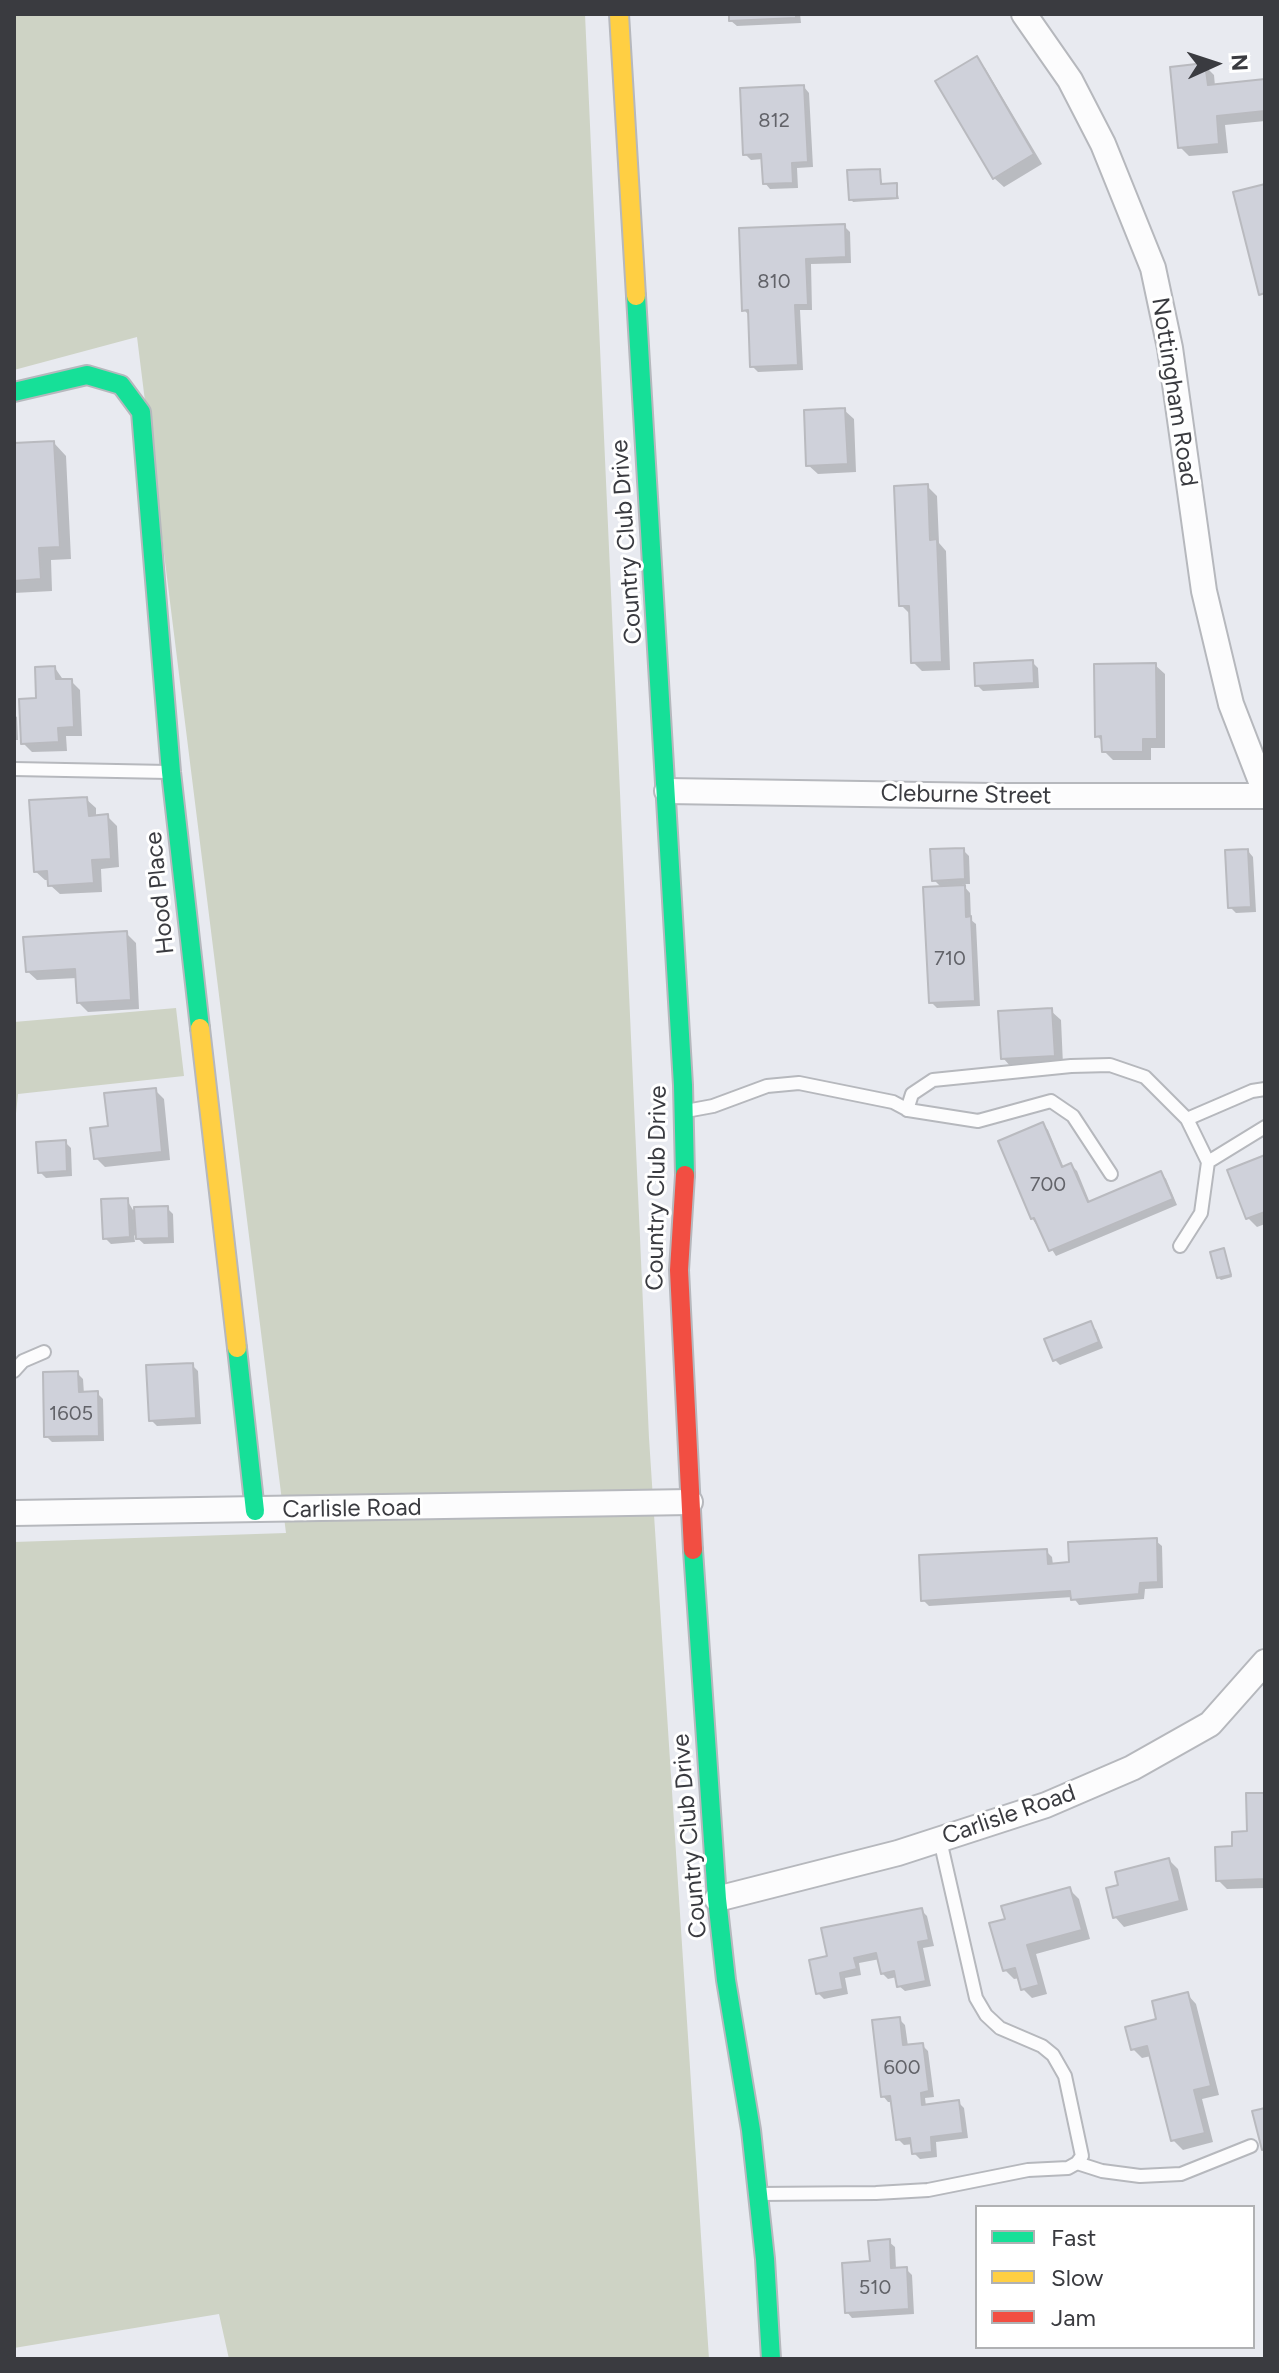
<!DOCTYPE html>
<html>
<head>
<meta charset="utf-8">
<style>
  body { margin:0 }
  #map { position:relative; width:1279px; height:2373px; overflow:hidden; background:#e8eaf0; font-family:Figtree,sans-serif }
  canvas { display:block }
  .frame { position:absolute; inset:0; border:16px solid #3a3b40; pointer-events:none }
  .legend { position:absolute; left:975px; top:2205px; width:280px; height:144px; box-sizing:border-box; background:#fff; border:2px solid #b0b1b3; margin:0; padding:10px 14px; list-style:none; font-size:24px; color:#3a3b40 }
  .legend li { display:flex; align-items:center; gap:16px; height:40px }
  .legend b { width:40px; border:2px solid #b0b1b3 }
  .north { position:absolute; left:1175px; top:24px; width:80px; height:80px; -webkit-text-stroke:6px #fff; paint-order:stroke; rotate:87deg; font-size:22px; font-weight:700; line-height:32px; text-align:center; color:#3a3b40 }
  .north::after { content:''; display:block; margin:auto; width:28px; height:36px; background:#3a3b40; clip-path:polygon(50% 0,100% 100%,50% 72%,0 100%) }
</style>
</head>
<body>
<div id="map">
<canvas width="1279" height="2373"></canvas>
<div class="frame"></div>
<ul class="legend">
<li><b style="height:10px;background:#16e098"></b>Fast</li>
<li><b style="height:10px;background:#ffcf43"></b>Slow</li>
<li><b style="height:10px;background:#f24e42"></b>Jam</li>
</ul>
<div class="north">N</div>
</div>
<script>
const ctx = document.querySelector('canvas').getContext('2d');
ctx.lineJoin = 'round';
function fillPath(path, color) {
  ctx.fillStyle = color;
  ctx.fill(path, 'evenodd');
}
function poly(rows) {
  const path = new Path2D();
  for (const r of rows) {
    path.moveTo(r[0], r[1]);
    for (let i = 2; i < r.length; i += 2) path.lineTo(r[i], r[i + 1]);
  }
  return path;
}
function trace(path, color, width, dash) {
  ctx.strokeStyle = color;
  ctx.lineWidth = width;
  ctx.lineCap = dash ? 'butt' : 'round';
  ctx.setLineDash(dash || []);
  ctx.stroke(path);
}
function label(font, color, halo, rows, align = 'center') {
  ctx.font = font + ' Figtree,sans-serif';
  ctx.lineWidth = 6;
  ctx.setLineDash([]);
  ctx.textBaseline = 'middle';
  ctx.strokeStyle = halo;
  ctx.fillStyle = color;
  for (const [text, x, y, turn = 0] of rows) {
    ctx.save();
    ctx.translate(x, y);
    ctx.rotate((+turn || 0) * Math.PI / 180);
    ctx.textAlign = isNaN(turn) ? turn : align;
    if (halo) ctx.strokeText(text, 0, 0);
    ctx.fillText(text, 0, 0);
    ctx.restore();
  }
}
const green = poly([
  [14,14,585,14,649,1438,709,2359,229,2359,219,2314,14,2348,14,1542,286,1533,137,337,14,370],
  [176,1008,184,1076,18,1094,14,1133,14,1022]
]);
const shadow = poly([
  [731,14,800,14,801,23,737,26,731,21],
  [976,59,985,68,1042,164,1004,187,994,178],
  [1204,65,1214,75,1215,86,1265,81,1265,121,1225,125,1228,153,1189,156,1180,147],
  [804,87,809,93,813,167,797,168,798,188,770,189,765,183,763,159,751,160,745,154],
  [879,171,883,186,896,186,899,199,853,202,851,199],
  [844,226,850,232,851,263,811,264,812,310,800,310,803,370,758,372,752,366,750,316,744,310],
  [844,410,854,419,856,472,818,474,808,465],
  [54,443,66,456,71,559,51,560,52,591,14,593,14,445],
  [927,486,937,496,939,543,946,551,950,670,922,671,913,662,910,614,901,605],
  [1032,662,1038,668,1039,688,983,691,977,685],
  [1155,665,1165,674,1165,748,1151,748,1151,760,1113,760,1104,751,1103,742,1097,736],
  [55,668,64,681,71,681,80,690,82,736,66,736,67,751,32,752,23,743,38,700],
  [14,715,17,717,18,740,14,740],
  [86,799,96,808,96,817,107,816,117,826,119,867,101,869,102,892,60,894,50,885,50,880,45,880,35,871],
  [963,850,969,856,970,884,962,884,970,893,971,920,976,924,980,1006,937,1008,931,1002,942,888,934,880],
  [1248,851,1253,857,1256,912,1236,913,1230,907],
  [126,933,136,943,139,1009,88,1012,79,1003,77,978,37,980,27,971],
  [1051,1011,1061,1020,1063,1065,1012,1068,1003,1058],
  [155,1090,164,1099,170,1160,105,1167,96,1158,110,1128],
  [1043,1124,1048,1130,1064,1168,1071,1165,1077,1171,1090,1203,1161,1173,1166,1179,1177,1205,1056,1256,1032,1218],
  [65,1142,71,1148,72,1176,46,1178,40,1172],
  [1265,1157,1265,1224,1257,1227,1248,1218],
  [127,1200,133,1210,167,1208,173,1214,174,1243,144,1244,134,1235,135,1242,111,1244,105,1238],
  [1223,1251,1232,1277,1221,1280,1218,1277],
  [1090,1324,1096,1330,1103,1348,1060,1365,1054,1359],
  [192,1365,198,1371,201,1424,157,1426,151,1420],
  [77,1373,83,1379,84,1394,97,1393,103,1399,104,1441,52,1442,46,1436],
  [1156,1541,1162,1546,1163,1588,1145,1589,1144,1599,1079,1605,1073,1597,929,1606,923,1600,1046,1551,1052,1557,1053,1565,1071,1564],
  [1265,1795,1265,1888,1227,1889,1218,1880,1234,1848,1249,1833],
  [1169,1860,1178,1869,1188,1910,1124,1927,1115,1917,1121,1886],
  [1069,1889,1079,1899,1090,1939,1036,1954,1047,1994,1032,1998,1023,1989,1020,1978,1014,1979,1005,1970,1007,1920],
  [922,1911,927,1916,934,1946,923,1948,931,1986,905,1991,899,1986,897,1977,888,1979,882,1973,880,1959,859,1963,861,1975,845,1978,848,1994,824,1999,818,1993,829,1958],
  [1187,1994,1196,2004,1219,2095,1202,2099,1213,2142,1183,2150,1173,2140,1151,2056,1142,2058,1133,2049],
  [899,2019,905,2025,908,2046,922,2045,928,2051,934,2097,925,2098,926,2106,958,2102,964,2108,968,2138,936,2142,937,2157,920,2159,914,2153,913,2144,904,2145,898,2139,893,2102,888,2102,883,2096],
  [889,2242,895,2247,896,2269,906,2269,912,2275,914,2314,852,2318,847,2312,872,2263]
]);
const building = poly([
  [729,14,796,14,796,18,729,21,729,14],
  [977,56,1034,154,993,179,935,81,977,56],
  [1205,63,1208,85,1265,79,1265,111,1217,116,1219,144,1178,148,1170,67,1205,63],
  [804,85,808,162,792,163,793,183,763,184,761,154,743,155,740,88,804,85],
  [880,169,881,184,897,183,897,198,849,200,847,170,880,169],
  [1265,184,1265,293,1259,295,1233,192,1265,184],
  [845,224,846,257,806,259,808,305,795,305,798,365,750,367,748,310,742,311,739,228,845,224],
  [845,408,848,464,806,466,804,410,845,408],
  [54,441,60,547,39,548,41,579,14,581,14,443,54,441],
  [928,484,930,540,937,539,942,662,911,663,909,606,899,606,894,486,928,484],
  [1033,660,1034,683,975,686,974,663,1033,660],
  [1156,663,1157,739,1143,739,1143,752,1102,752,1101,736,1095,737,1094,664,1156,663],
  [55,666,56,679,72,679,74,727,58,728,59,742,21,744,19,699,36,698,35,667,55,666],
  [87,797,89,816,108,814,111,859,92,860,94,883,48,886,47,871,34,872,29,800,87,797],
  [964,848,965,879,932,881,930,849,964,848],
  [1248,849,1251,907,1228,908,1225,850,1248,849],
  [965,885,966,917,971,916,975,1001,929,1003,923,887,965,885],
  [127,931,131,1000,77,1003,75,969,26,972,23,937,127,931],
  [1052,1008,1055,1056,1001,1059,998,1011,1052,1008],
  [156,1088,162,1152,94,1159,90,1128,108,1126,104,1093,156,1088],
  [1043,1122,1062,1167,1071,1163,1088,1202,1161,1171,1173,1199,1049,1251,1034,1218,1031,1219,998,1141,1043,1122],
  [66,1140,67,1171,38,1173,36,1142,66,1140],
  [1265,1155,1265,1212,1246,1219,1227,1170,1265,1155],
  [128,1198,130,1237,103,1239,101,1199,128,1198],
  [168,1206,169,1238,136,1239,134,1207,168,1206],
  [1224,1248,1231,1275,1217,1278,1210,1252,1224,1248],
  [1091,1321,1099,1342,1053,1361,1044,1339,1091,1321],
  [193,1363,196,1418,149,1421,146,1365,193,1363],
  [78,1371,79,1392,98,1391,99,1436,44,1437,43,1372,78,1371],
  [1157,1538,1158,1582,1140,1583,1139,1594,1071,1600,1070,1591,921,1601,919,1555,1047,1549,1048,1564,1069,1562,1068,1542,1157,1538],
  [1246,1793,1265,1793,1265,1879,1216,1881,1215,1847,1232,1846,1232,1832,1247,1831,1246,1793],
  [1169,1858,1180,1901,1113,1918,1106,1888,1118,1885,1115,1872,1169,1858],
  [1070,1887,1082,1930,1027,1945,1039,1985,1021,1990,1015,1968,1003,1971,989,1923,1005,1919,1001,1906,1070,1887],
  [922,1908,929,1940,918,1942,926,1981,897,1987,894,1971,881,1974,876,1953,854,1958,857,1969,840,1973,843,1989,816,1994,809,1960,827,1956,821,1928,922,1908],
  [1188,1992,1211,2086,1194,2090,1205,2133,1171,2141,1147,2046,1131,2050,1125,2027,1156,2019,1152,2001,1188,1992],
  [900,2017,903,2045,923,2043,929,2091,921,2093,922,2105,959,2100,963,2133,931,2137,932,2152,912,2154,910,2138,896,2140,890,2096,881,2097,872,2020,900,2017],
  [1265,2108,1265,2149,1262,2150,1252,2111,1265,2108],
  [890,2239,891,2268,907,2267,909,2309,845,2313,842,2263,870,2261,868,2241,890,2239]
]);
const lane = poly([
  [14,769,168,772],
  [907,1110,912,1094,933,1080,1071,1066,1110,1065,1145,1077,1187,1119,1252,1091,1265,1089],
  [686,1111,713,1106,767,1086,799,1083,893,1102,908,1110,978,1121,1051,1101,1073,1116,1111,1174],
  [1187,1119,1208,1162],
  [1180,1246,1201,1213,1208,1162,1265,1127],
  [14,1371,23,1361,44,1352],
  [1077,2163,1102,2171,1140,2176,1181,2174,1251,2146],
  [759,2194,876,2193,928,2190,1028,2170,1068,2168,1077,2163,1082,2156,1065,2076,1053,2055,1042,2046,1000,2028,986,2015,976,1998,940,1840]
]);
const street = poly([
  [1024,14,1070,80,1103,144,1153,268,1170,348,1204,591,1231,704,1265,792],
  [667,791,992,796,1265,796],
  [14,1513,690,1502],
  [717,1899,898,1853,1046,1805,1132,1768,1210,1724,1265,1662]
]);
const fast = poly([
  [636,296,683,1085,685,1175],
  [14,392,87,375,121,385,141,412,171,772,200,1028],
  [237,1348,255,1511],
  [693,1550,717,1899,726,1980,751,2130,765,2259,771,2359]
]);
const slow = poly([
  [619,14,636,296],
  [200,1028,237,1348]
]);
const jam = poly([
  [685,1175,679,1270,693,1550]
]);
const numberNames = [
  ["812",774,121],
  ["810",774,282],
  ["710",950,959],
  ["700",1048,1185],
  ["1605",71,1414],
  ["600",902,2068],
  ["510",875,2288]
];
const streetNames = [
  ["Nottingham Road",1174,392,81],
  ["Country Club Drive",627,542,-94],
  ["Cleburne Street",966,795,1],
  ["Hood Place",160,893,-96],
  ["Country Club Drive",657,1188,-89],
  ["Carlisle Road",352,1509,-1],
  ["Carlisle Road",1009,1815,-19],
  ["Country Club Drive",690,1836,-95]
];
fillPath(green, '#ced3c5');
fillPath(shadow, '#0003');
fillPath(building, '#cfd1da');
trace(building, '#b9babf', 2);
trace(lane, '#b6b8bd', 16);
trace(street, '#b6b8bd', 28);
trace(fast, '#b6b8bd', 22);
trace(slow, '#b6b8bd', 22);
trace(jam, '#b6b8bd', 22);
trace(lane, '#fcfcfd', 12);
trace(street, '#fcfcfd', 24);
trace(fast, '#16e098', 18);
trace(slow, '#ffcf43', 18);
trace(jam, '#f24e42', 18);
label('20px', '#626369', null, numberNames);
label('24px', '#3a3b40', '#fff', streetNames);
</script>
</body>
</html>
